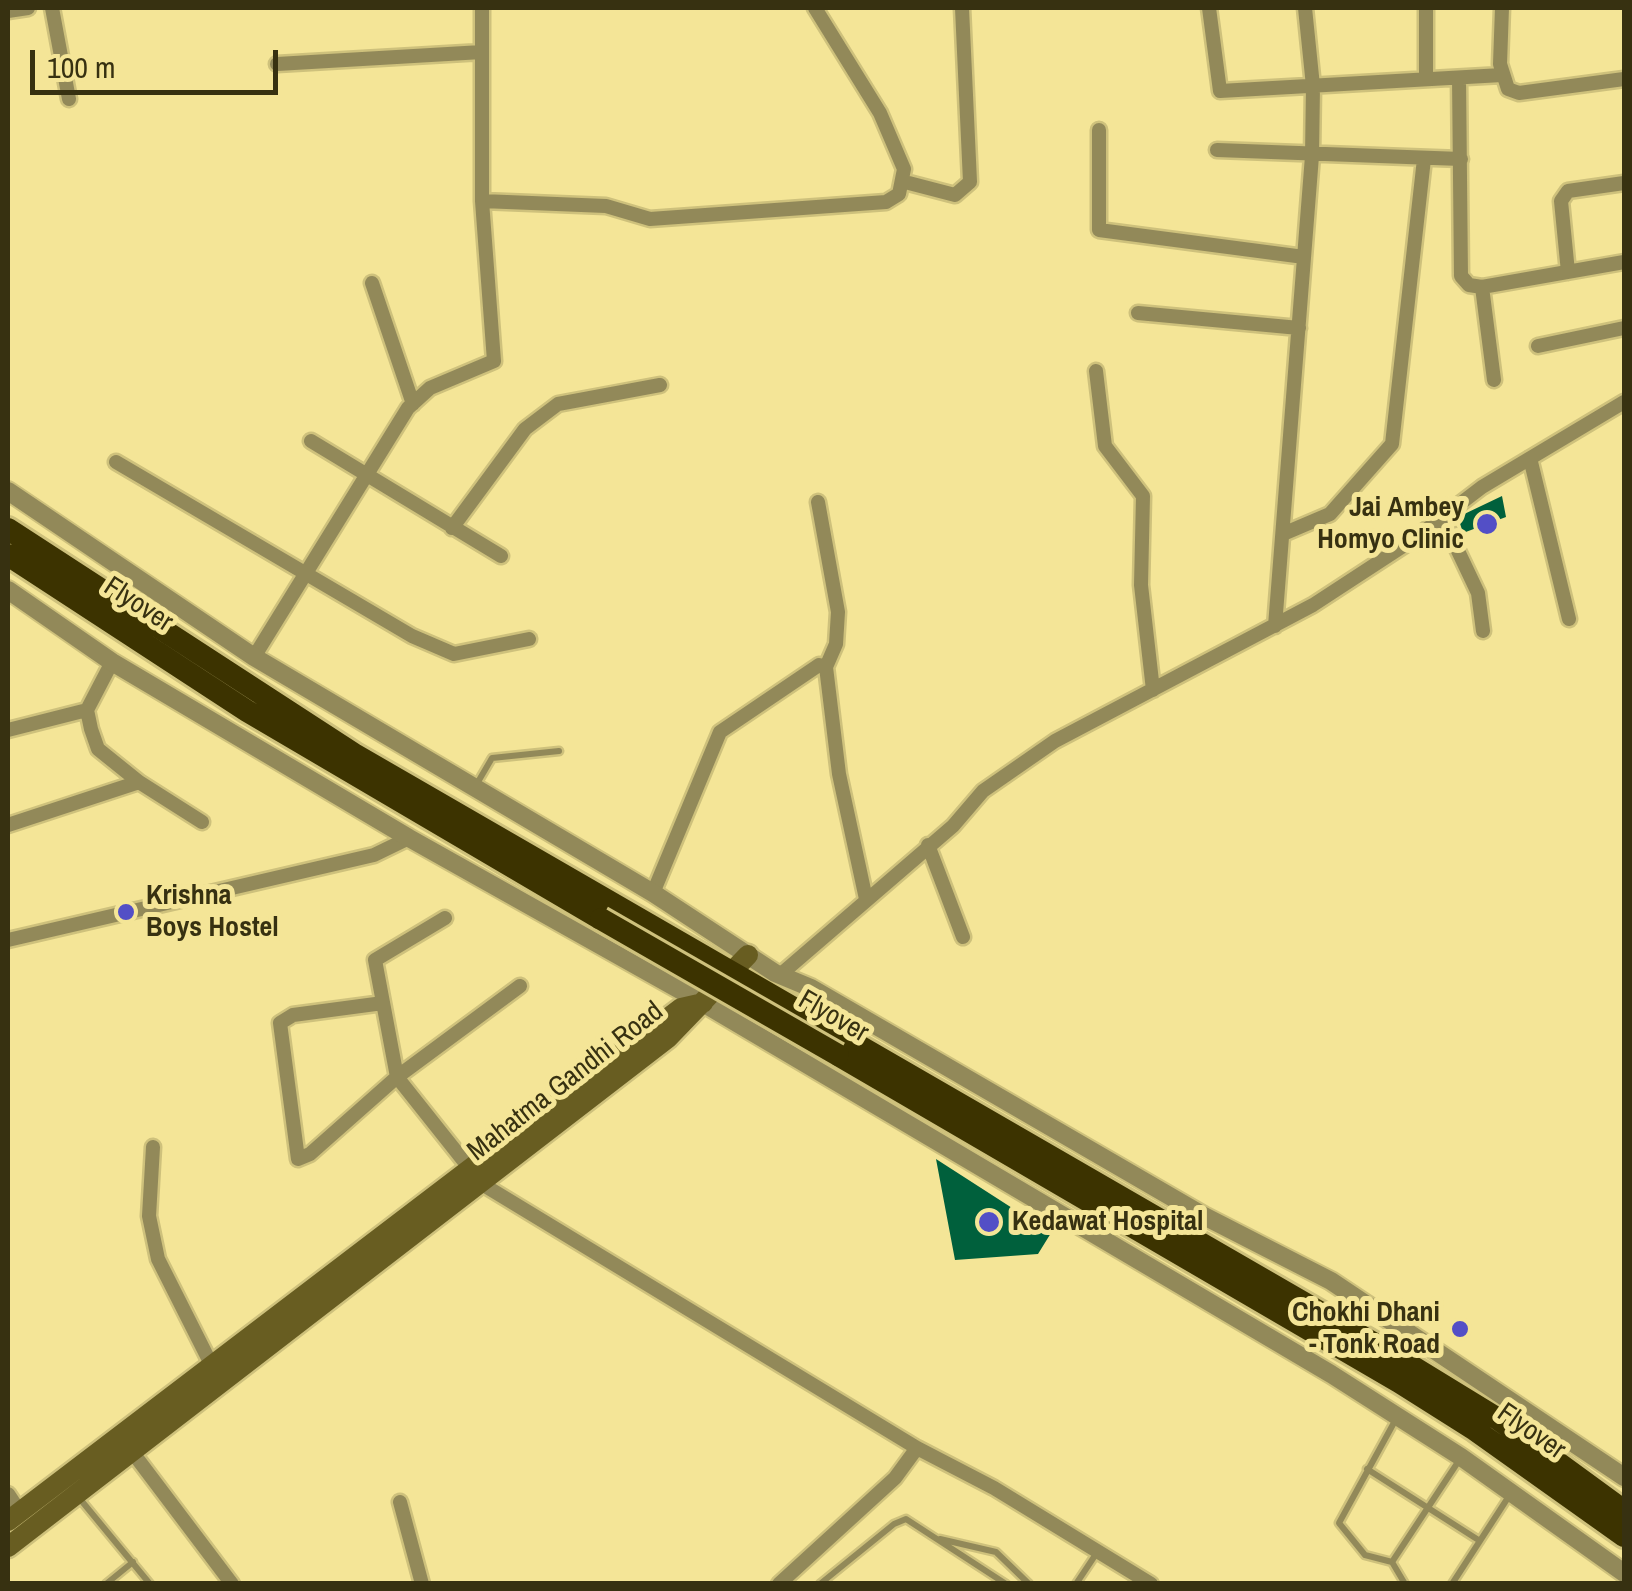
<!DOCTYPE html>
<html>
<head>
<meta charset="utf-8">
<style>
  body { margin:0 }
  #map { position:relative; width:1632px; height:1591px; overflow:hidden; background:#f4e597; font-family:"Archivo Narrow",sans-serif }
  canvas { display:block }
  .frame { position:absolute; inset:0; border:10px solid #373111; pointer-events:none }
  .scale { position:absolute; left:30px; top:50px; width:248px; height:45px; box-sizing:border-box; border:5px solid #373111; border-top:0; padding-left:12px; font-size:30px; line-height:35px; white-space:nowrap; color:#373111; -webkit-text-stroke:8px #f4e597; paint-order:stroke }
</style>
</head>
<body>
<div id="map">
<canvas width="1632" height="1591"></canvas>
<div class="frame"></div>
<div class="scale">100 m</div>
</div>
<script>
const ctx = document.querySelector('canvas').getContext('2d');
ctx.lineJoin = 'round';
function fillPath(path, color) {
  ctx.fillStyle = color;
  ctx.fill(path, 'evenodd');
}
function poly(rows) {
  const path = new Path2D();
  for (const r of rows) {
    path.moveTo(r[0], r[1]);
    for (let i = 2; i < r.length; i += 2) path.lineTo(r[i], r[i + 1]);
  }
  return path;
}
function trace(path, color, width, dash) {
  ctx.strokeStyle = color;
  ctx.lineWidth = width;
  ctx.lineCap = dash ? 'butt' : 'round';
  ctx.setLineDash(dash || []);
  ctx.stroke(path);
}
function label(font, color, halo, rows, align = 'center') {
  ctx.font = font + ' "Archivo Narrow",sans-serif';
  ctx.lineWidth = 10;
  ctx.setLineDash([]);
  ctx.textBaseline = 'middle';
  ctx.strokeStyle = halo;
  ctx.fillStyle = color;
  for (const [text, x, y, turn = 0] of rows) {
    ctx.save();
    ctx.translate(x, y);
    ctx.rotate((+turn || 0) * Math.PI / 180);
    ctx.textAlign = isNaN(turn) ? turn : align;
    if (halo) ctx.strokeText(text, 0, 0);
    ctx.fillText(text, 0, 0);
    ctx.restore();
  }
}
const building = poly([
  [1502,496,1506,517,1463,533,1458,517],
  [936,1159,1051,1233,1038,1254,955,1260]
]);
const service = poly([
  [475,787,492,758,559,751],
  [1396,1419,1339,1523,1365,1555,1392,1562,1405,1584],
  [1367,1469,1480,1541],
  [80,1499,150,1584],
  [940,1539,996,1552,1029,1584],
  [1392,1562,1460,1459],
  [106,1584,133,1562],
  [820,1584,894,1524,906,1519,1006,1584],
  [1076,1584,1098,1551],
  [1452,1584,1511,1493]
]);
const minor = poly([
  [52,8,69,99],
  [1209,8,1220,91,1502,75],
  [1502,8,1500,64,1508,89,1519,93,1624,79],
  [8,11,28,8],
  [277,64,482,52],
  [1459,78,1461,276,1469,285,1482,287,1624,262],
  [1426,79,1426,8],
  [1099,130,1099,230,1304,257],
  [1217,150,1461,159],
  [905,182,955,195,970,182,962,8],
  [482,201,606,206,650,219,886,202,899,194,904,169,880,113,815,8],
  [1568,272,1561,201,1568,191,1624,183],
  [372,283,413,404],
  [1482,287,1494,380],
  [1138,313,1299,328],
  [1538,346,1624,328],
  [1096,371,1105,446,1143,496,1141,585,1153,690],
  [311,441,501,556],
  [1530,458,1569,619],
  [116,462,412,636,454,654,529,639],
  [818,502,838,612,836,644,826,667],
  [1441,515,1478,593,1483,631],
  [452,528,525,429,558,404,660,385],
  [1283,534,1330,514,1392,444,1424,159],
  [1275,626,1312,156,1313,86,1305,8],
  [254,657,408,408,430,388,494,361,482,201,482,8],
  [8,730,87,710],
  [139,782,202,822],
  [8,825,139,782,98,749,91,729,87,710,112,662],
  [928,845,963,937],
  [653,893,720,732,819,665,826,667,839,774,866,899],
  [445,918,375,960,397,1077,482,1184,917,1448,994,1488,1151,1584],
  [8,940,374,855,409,838],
  [780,975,953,826,983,791,1055,741,1313,605,1414,539,1482,487,1624,402],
  [383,1003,293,1015,280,1023,298,1159,310,1154,397,1077,520,986],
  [153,1147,149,1216,158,1259,212,1366],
  [127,1445,232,1584],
  [8,1494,20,1512],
  [400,1502,422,1584],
  [779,1584,895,1478,917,1448]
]);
const tertiary = poly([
  [8,491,254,657,653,893,775,973,811,988,1204,1216,1331,1281,1624,1477],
  [8,590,112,662,409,838,703,1003,1331,1374,1461,1457,1624,1573]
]);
const secondary = poly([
  [8,1521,681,1008,703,1003],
  [8,1547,668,1038,748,955]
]);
const trunk = poly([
  [8,529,354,754,1382,1348,1498,1419,1624,1511],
  [8,555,247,711,601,919],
  [838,1055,1399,1382,1475,1430,1624,1536]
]);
const trunkBridge = poly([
  [601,919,838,1055]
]);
const markers = [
  [1487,524,12,"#534fc6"],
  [126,912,10,"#534fc6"],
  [989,1222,12,"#534fc6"],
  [1460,1329,10,"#534fc6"]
];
const poiNames = [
  ["Jai Ambey",1464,508],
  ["Homyo Clinic",1464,540],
  ["Krishna",146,896,"left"],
  ["Boys Hostel",146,928,"left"],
  ["Kedawat Hospital",1012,1222,"left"],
  ["Chokhi Dhani",1440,1313],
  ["- Tonk Road",1440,1345]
];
const streetNames = [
  ["Flyover",138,605,33],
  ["Flyover",833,1017,30],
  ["Mahatma Gandhi Road",566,1082,-38],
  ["Flyover",1531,1432,35]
];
fillPath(building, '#00603c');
trace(service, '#cec17c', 11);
trace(minor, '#cec17c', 19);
trace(tertiary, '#cec17c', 22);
trace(secondary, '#cec17c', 25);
trace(trunk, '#cec17c', 28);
trace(service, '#928959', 6);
trace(minor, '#928959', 14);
trace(tertiary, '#928959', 18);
trace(secondary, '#685d21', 20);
trace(trunk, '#3c3300', 22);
trace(trunkBridge, '#cec17c', 28, []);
trace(trunkBridge, '#3c3300', 22);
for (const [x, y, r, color] of markers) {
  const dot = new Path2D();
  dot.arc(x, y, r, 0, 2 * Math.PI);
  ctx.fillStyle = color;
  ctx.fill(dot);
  trace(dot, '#f4e597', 4);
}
label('bold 28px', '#373111', '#f4e597', poiNames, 'right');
label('28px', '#373111', '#f4e597', streetNames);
</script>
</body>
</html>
